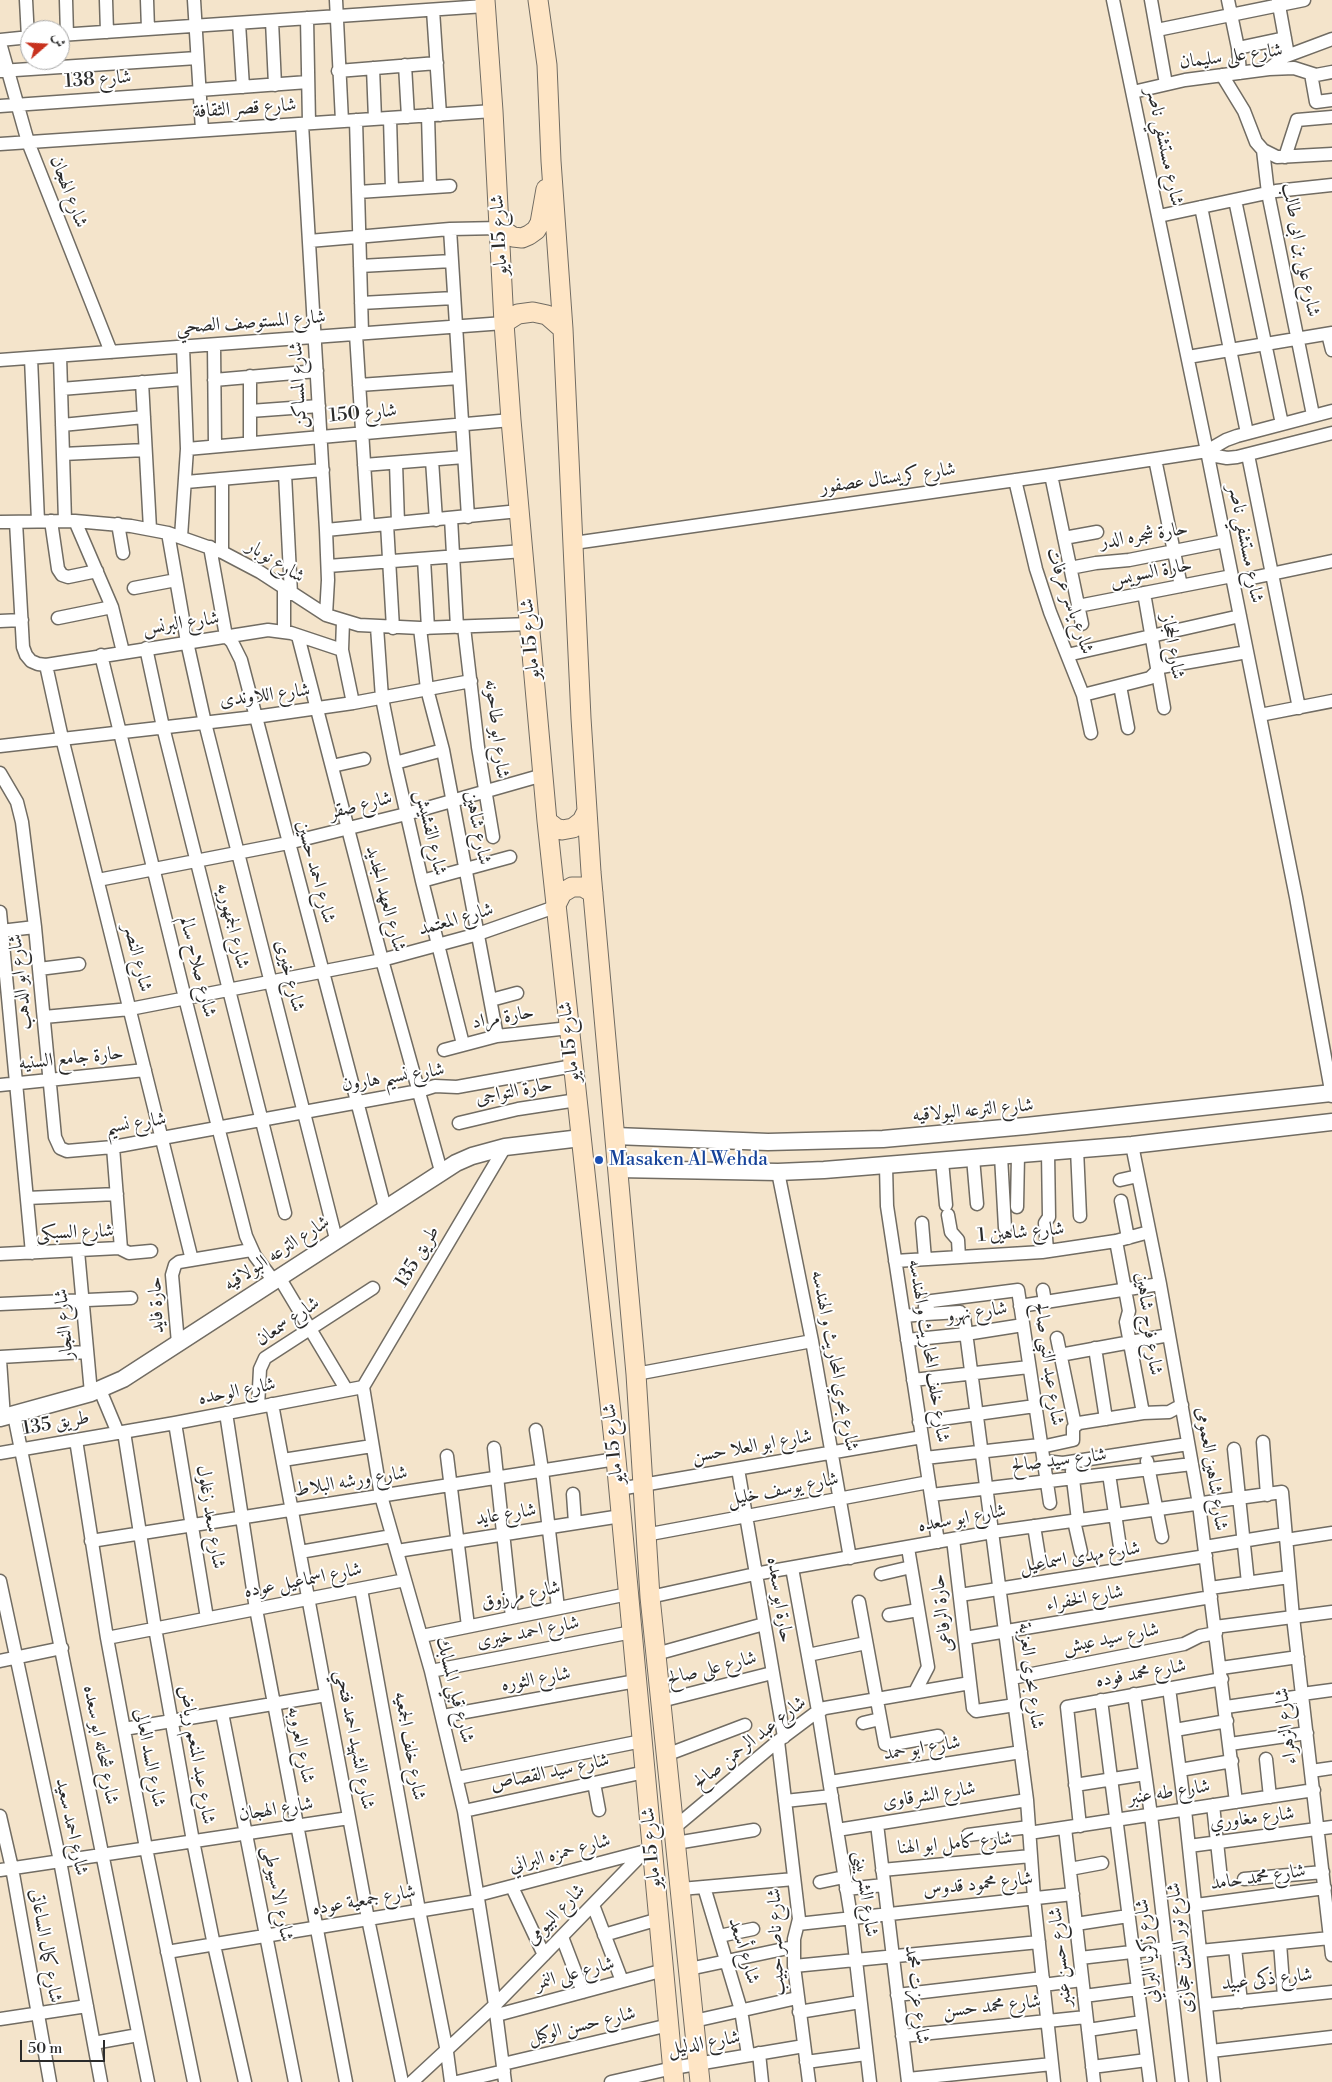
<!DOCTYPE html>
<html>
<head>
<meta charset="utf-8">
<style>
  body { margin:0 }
  #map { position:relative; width:1332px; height:2082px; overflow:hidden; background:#f4e4cb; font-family:"Libre Bodoni",Amiri,serif }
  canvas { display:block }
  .north { position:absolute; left:20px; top:20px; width:50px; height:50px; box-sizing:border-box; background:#fff; border:1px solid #aaa; border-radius:50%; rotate:71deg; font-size:14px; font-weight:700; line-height:20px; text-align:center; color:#2b2b2b }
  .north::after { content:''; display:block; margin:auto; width:18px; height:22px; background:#c8321e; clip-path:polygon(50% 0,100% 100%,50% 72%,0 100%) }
  .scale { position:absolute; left:20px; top:2040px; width:85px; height:22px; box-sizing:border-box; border:2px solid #2b2b2b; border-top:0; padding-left:6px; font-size:15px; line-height:18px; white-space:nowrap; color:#2b2b2b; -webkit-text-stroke:4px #fff; paint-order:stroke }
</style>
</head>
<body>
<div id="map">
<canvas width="1332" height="2082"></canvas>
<div class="north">ش</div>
<div class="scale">50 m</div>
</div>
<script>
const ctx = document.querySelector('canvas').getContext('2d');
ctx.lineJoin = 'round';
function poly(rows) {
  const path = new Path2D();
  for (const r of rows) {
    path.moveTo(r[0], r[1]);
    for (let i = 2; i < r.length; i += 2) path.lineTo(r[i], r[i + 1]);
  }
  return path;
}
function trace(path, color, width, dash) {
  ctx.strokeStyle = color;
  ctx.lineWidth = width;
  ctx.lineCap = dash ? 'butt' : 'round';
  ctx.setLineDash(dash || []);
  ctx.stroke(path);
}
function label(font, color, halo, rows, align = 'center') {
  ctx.font = font + ' "Libre Bodoni",Amiri,serif';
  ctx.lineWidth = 4;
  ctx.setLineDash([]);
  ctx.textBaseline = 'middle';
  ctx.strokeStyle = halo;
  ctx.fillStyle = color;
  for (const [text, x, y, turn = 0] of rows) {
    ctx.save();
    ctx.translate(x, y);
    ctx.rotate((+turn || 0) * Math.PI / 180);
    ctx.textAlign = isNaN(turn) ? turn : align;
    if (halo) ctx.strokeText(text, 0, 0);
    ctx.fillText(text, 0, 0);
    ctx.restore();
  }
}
const minor = poly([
  [26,0,28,38],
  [66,0,67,35],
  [106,0,107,32],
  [147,0,148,29],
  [194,0,202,130],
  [336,0,342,121],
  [1113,0,1207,451,1296,897,1332,1096],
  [1151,0,1166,84],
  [1228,0,1238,48,1240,73],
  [1278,0,1288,55],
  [433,10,440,115],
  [307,18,309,123],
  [272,21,275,85],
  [239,23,243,87],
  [1157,30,1304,0],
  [60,35,485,6],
  [0,40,30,37],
  [0,43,28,142,111,352],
  [1238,48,1285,38],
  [405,65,408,117],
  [373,68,375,119],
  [1269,69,1284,57,1332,39],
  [0,71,197,58],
  [338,71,437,63],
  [1311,74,1316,102,1332,100],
  [1222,75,1244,111,1256,142,1263,150,1277,157,1332,154],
  [199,90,308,82],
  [1133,92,1185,80,1269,69,1294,68,1316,75,1332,72],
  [0,106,199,92],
  [428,115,430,187],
  [390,118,392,189],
  [356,120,362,333],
  [302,124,326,530,328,580,326,615],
  [0,144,493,111],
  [1263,150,1268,193,1313,415],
  [1285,157,1297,120,1332,117],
  [358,192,450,186],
  [1235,200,1282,424],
  [1201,207,1247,433],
  [1159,216,1276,191,1332,185],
  [450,229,468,517],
  [309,241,450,229,500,228],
  [360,266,452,261],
  [361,303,454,298],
  [356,334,368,526],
  [1328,334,1332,350],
  [214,345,215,446],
  [60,356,65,521],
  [1188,357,1332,333],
  [31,358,38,521],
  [0,360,504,323],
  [250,376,250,443],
  [214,380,317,371],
  [142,382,150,529],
  [359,385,459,378],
  [61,389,184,379],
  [250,411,319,406],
  [62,425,144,417],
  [187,449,511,420],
  [1207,451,1216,456,1227,458,1237,457,1332,433],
  [63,454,145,450],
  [1248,455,1299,708],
  [1155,459,1181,586],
  [432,460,436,520],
  [396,463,398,523],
  [364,465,464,457],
  [285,474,291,594],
  [1051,475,1082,624],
  [222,479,222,552],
  [1015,480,1036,569,1050,612,1083,695,1091,733],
  [186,482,323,470],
  [451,518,457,627],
  [51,521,58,569,62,575,68,577,97,571],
  [75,521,112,607,123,652],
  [0,522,75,521,131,526,168,533,222,552,260,572,326,615,359,625,420,628,530,624],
  [16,522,23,647,26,655,31,661,38,664,46,665,268,630,291,633,342,650],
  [118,524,123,553],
  [387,524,393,628],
  [326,530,519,511],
  [168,533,187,642,205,723,336,1239],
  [181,537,187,449,183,347],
  [1064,538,1097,532],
  [574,543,1051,475,1207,451,1226,440,1237,436,1332,411],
  [210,547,226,636,232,642,241,660,385,1208],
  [424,559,428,628],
  [328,566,523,551],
  [1070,568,1096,563,1129,560,1225,541],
  [1233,582,1332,561],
  [134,588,176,580],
  [1144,593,1164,708],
  [1078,606,1232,576],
  [58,618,112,607],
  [0,621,22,620],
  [343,621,342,650,353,703],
  [377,627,382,698,395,763,422,881,463,1044],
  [464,627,478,747,493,837],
  [420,628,427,689,443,750,497,1036],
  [284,631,284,589],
  [298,636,382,960,441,1171],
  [146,648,163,727,285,1213],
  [101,655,185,998,246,1236,255,1256,273,1280],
  [1067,655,1240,616],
  [46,665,62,738,192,1260],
  [1120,686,1128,728],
  [1083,695,1150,678,1161,667,1247,652],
  [1260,715,1332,701],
  [0,746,255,717,353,703,471,681],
  [395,763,443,750],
  [332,766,364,759],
  [0,773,17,802,22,822,35,927,55,1137,60,1148,67,1151,113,1147,419,1091,435,1086,457,1087,573,1066],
  [98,880,288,843,406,814,543,775],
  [422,881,510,857],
  [0,912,32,1253],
  [0,931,35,927],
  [39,969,79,964],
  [491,1000,517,993],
  [44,1017,130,1009,382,960,478,934,555,907],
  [444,1050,497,1036,569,1028],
  [0,1085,145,1070],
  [459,1123,518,1109,577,1100],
  [1132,1145,1160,1284,1199,1504,1236,1802],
  [113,1147,121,1249],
  [1077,1149,1080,1216],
  [1001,1156,1005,1228],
  [973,1158,977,1204],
  [942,1161,946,1205],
  [886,1166,887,1206,938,1542],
  [778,1172,812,1341,850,1558],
  [1120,1180,1138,1176],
  [27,1198,117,1194],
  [1121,1201,1128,1238],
  [1017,1207,1018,1155],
  [948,1215,951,1232,958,1240,959,1257],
  [922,1223,925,1259],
  [1116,1241,1129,1311,1126,1322,1143,1413],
  [78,1251,91,1393],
  [1047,1251,1045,1223,1049,1217,1048,1152],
  [0,1254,119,1248,129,1253,151,1251],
  [895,1261,1042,1252,1116,1241,1149,1232],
  [279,1277,346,1389],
  [1043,1290,1045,1302],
  [0,1304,131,1298],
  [1020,1306,1160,1284],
  [926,1314,960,1312,964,1317,1027,1800,1034,1898,1054,2082],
  [904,1316,926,1314,925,1306,932,1301,1018,1290,1050,1503],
  [1057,1338,1075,1425],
  [907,1340,966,1334,1023,1325],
  [178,1343,172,1275,175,1265,179,1262,251,1250],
  [1095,1348,1106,1419],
  [1060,1355,1169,1335],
  [0,1357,86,1352],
  [0,1360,4,1418],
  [636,1374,812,1341],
  [913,1380,1029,1367],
  [363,1387,381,1496,431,1671,464,1811,495,2005,505,2082],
  [363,1387,505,1147],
  [100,1390,118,1433],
  [272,1404,368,1919,402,2082],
  [258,1407,260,1369,265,1358,373,1288],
  [226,1413,256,1609,346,2082],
  [14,1415,148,2082],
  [919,1422,1035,1406],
  [175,1423,207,1618],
  [536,1430,542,1470,558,1608],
  [124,1432,155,1628,193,1841,214,1945,245,2082],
  [76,1440,107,1638,146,1848,194,2082],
  [1263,1442,1267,1495],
  [1041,1447,1073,1440,1073,1428,1079,1423,1143,1413,1169,1412,1182,1405],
  [494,1448,512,1617],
  [1234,1449,1248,1583],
  [0,1453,175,1423,363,1387],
  [447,1456,468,1626],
  [925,1458,1040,1445],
  [283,1460,372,1446],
  [1043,1461,1063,1463,1188,1444],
  [1147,1461,1162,1537],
  [738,1469,784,1737],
  [1072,1471,1078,1520],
  [1109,1474,1120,1547],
  [619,1489,922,1437],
  [573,1494,575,1523],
  [931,1495,1192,1464],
  [1074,1521,1081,1552],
  [1034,1526,1040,1563],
  [645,1535,929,1482],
  [953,1539,970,1683],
  [1286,1540,1332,1533],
  [91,1541,616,1459],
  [1205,1547,1285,1534],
  [908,1548,928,1667,915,1692],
  [397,1551,621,1516],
  [300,1552,392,1536],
  [792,1568,818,1711,851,1917,870,2082],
  [881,1574,911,1567],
  [0,1581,60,1861,101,2082],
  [1210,1588,1289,1577],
  [361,1589,419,1910,447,2052,451,2082],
  [960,1595,1206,1556],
  [650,1597,755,1574,992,1532,1282,1492,1293,1617,1332,1955],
  [859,1602,885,1744,888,1745,938,1736],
  [889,1615,918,1610],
  [1215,1627,1332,1612],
  [422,1636,628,1594],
  [107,1638,405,1580],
  [965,1638,1211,1597],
  [656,1654,764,1624],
  [808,1655,866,1643],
  [0,1661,62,1648],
  [1221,1668,1298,1657],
  [431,1671,632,1632],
  [1012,1678,1184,1644,1200,1636,1216,1633],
  [1169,1688,1185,1810,1214,2082],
  [1134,1694,1151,1815,1182,2082],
  [1302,1694,1332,1690],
  [1101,1700,1150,2082],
  [661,1701,772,1673],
  [1226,1707,1302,1696],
  [222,1713,295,2082],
  [443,1716,636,1681],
  [863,1723,880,1719],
  [124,1729,326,1695],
  [1175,1730,1227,1721],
  [778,1741,799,1919,794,1939,794,1966,809,2082],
  [1230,1744,1307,1733],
  [666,1755,745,1725],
  [1266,1759,1270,1797],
  [1180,1770,1232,1761],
  [1311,1771,1332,1768],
  [457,1778,642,1741],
  [830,1782,1021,1752],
  [594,1783,599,1810],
  [1075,1785,1145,1774],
  [785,1801,832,1796],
  [1213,1805,1221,1879],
  [464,1811,645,1772],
  [0,1816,12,1868,50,2082],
  [877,1824,908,2082],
  [1080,1826,1067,1707,1222,1679],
  [674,1828,778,1741,814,1714,825,1708,970,1683,973,1708,976,1711,1015,1705],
  [1065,1828,1094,2082],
  [837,1830,1027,1800],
  [1029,1833,1314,1790],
  [968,1835,1029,1827],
  [676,1843,754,1830],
  [1189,1846,1332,1827],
  [1070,1869,1102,1863],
  [0,1870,349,1818],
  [882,1870,1031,1856],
  [1244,1879,1323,1872],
  [820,1882,844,1877],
  [512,1887,544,1955],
  [704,1887,741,2010,748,2055],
  [681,1889,794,1879],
  [846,1889,884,1885],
  [478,1895,642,1852],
  [593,1905,622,1981],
  [1196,1905,1325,1888],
  [798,1924,1073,1894],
  [1076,1924,1128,1916],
  [604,1935,659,1919],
  [719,1936,753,1929],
  [562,1937,583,1992],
  [1280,1943,1284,1997],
  [1235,1948,1241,2002],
  [1200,1951,1330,1938],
  [167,1952,478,1901],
  [1080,1958,1166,1948],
  [794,1966,1039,1942],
  [689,1969,793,1947],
  [1043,1985,1082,1980],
  [897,1995,1043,1978],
  [1084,1996,1138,1989],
  [1206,2005,1332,1992],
  [799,2012,860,2002],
  [497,2015,664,1970],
  [0,2019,87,2006],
  [694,2021,797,1998],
  [1088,2030,1142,2022],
  [902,2036,1086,2017],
  [94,2043,138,2035],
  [1211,2051,1332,2037],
  [759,2053,762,2082],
  [806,2062,866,2054],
  [503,2064,669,2025],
  [1092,2067,1147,2060],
  [908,2079,1052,2064],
  [412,2082,495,2005,644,1852],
  [457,2082,504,2071],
  [611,2082,673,2068,804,2046]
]);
const tertiary = poly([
  [615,1136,768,1142,883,1139,1026,1126,1332,1093],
  [618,1169,778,1172,824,1170,1132,1145,1332,1122],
  [0,1418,91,1393,123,1379,456,1163,472,1156,505,1147,581,1138]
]);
const secondary = poly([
  [485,0,493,111,504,323,511,420,547,821,616,1459,674,2082],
  [538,0,547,65,551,161,563,329,581,718,591,872,636,1374,650,1597,700,2082],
  [500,228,513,237,522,238,529,235,536,230,540,223,546,189],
  [504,323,518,314,533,312,547,315,563,329],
  [547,821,556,828,562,830,573,828,582,821,587,811],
  [555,907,562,893,572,887,583,887,593,893]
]);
const markers = [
  [599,1160,5,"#1a4fb4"]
];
const streetNames = [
  ["شارع على سليمان",1231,57,-7],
  ["شارع 138",98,80,-4],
  ["شارع قصر الثقافة",245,109,-4],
  ["شارع مستشفي ناصر",1164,147,78],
  ["شارع الهجان",68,192,69],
  ["شارع 15 مايو",500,235,-93],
  ["شارع على بن ابى طالب",1300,250,79],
  ["شارع المستوصف الصحي",251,323,-4],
  ["شارع المساكن",299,385,-93],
  ["شارع 150",363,414,-5],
  ["شارع كريستال عصفور",888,479,-8],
  ["حارة شجره الدر",1144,536,-9],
  ["شارع مستشفي ناصر",1245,544,79],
  ["شارع نوبار",275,562,32],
  ["حارة السويس",1151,573,-11],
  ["شارع ياسر عرفات",1069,601,71],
  ["شارع البرنس",181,624,-8],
  ["شارع 15 مايو",531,639,-95],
  ["شارع الحجاز",1172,647,80],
  ["شارع اللاوندى",265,696,-7],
  ["شارع ابو طاحونه",496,729,83],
  ["شارع صقر",361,806,-14],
  ["شارع شاهين",477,828,79],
  ["شارع القشيش",430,833,77],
  ["شارع احمد حسين",315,872,75],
  ["شارع العهد الجديد",385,899,75],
  ["شارع المعتمد",456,920,-16],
  ["شارع الجمهوريه",232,926,76],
  ["شارع النصر",137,958,76],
  ["شارع صلاح سالم",197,967,76],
  ["شارع خيرى",289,976,76],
  ["شارع ابو الدهب",21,982,-96],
  ["حارة مراد",503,1018,-10],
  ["شارع 15 مايو",570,1042,-96],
  ["حارة جامع السنيه",71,1059,-6],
  ["شارع نسيم هارون",393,1078,-9],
  ["حارة التواجى",514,1092,-11],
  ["شارع الترعه البولاقيه",973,1111,-5],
  ["شارع نسيم",136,1124,-9],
  ["شارع السبكى",75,1233,-2],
  ["شارع شاهين 1",1021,1233,-5],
  ["شارع الترعه البولاقيه",277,1254,-33],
  ["طريق 135",418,1257,-59],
  ["حارة فايد",157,1305,-93],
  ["شارع نهرو",977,1313,-8],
  ["شارع سمعان",288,1322,-34],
  ["شارع النجار",65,1324,-95],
  ["شارع فرج شاهين",1148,1324,82],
  ["شارع خلف المحاريث و الهندسه",928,1351,81],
  ["شارع بحري المحاريث و الهندسه",834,1361,79],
  ["شارع عبد النبى صالح",1048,1364,82],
  ["شارع الوحده",237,1392,-11],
  ["طريق 135",56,1424,-10],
  ["شارع 15 مايو",614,1444,-96],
  ["شارع ابو العلا حسن",752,1447,-10],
  ["شارع سيد صالح",1059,1461,-7],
  ["شارع شاهين العمومى",1211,1469,81],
  ["شارع ورشه البلاط",351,1482,-9],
  ["شارع يوسف خليل",783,1490,-11],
  ["شارع عايد",506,1515,-9],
  ["شارع سعد زغلول",210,1517,81],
  ["شارع ابو سعده",962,1519,-10],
  ["شارع مهدى اسماعيل",1080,1558,-9],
  ["شارع اسماعيل عوده",303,1581,-11],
  ["شارع مرزوق",521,1596,-12],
  ["شارع الخفراء",1085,1599,-10],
  ["حارة ابو سعده",779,1600,81],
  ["حارة الرفاعى",943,1613,-97],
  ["شارع احمد خيرى",528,1633,-11],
  ["شارع سيد عيش",1111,1639,-11],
  ["شارع على صالح",712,1669,-14],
  ["شارع محمد فوده",1141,1674,-10],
  ["شارع بحرى العزبة",1030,1676,83],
  ["شارع الثوره",536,1680,-10],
  ["شارع قبلي المسابك",454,1690,76],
  ["شارع الزهراء",1287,1726,-97],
  ["شارع الشهيد احمد فتحي",354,1740,79],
  ["شارع عبد الرحمن صالح",750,1743,-38],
  ["شارع شحاته ابو سعده",100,1745,79],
  ["شارع العروبه",300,1745,79],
  ["شارع خلف الجمعيه",409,1746,80],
  ["شارع ابو حمد",922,1749,-9],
  ["شارع عبد المنعم رياض",196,1755,80],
  ["شارع السد العالى",149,1758,79],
  ["شارع سيد القصاص",550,1773,-12],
  ["شارع طه عنبر",1169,1793,-9],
  ["شارع الشرقاوى",929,1796,-9],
  ["شارع الهجان",276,1810,-9],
  ["شارع مغاوري",1252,1819,-7],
  ["شارع احمد سعيد",71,1827,78],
  ["شارع كامل ابو الهنا",955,1844,-5],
  ["شارع 15 مايو",652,1848,-95],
  ["شارع حمزه البراني",560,1854,-15],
  ["شارع محمد حامد",1258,1878,-8],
  ["شارع محمود قدوس",978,1885,-6],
  ["شارع الاسيوطى",277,1894,79],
  ["شارع الشربينى",865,1894,82],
  ["شارع جمعية عوده",364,1901,-10],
  ["شارع البيومى",556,1915,-46],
  ["شارع ناصر حبيب",777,1942,-92],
  ["شارع كمال الساعاتى",45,1946,80],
  ["شارع نور الدين حجازى",1181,1948,-96],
  ["شارع أسعد",743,1951,73],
  ["شارع زكريا البراني",1148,1951,-96],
  ["شارع حسن عنبر",1061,1957,-96],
  ["شارع على النمر",575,1974,-15],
  ["شارع ذكى عبيد",1267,1980,-6],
  ["شارع عزت محمد",916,1995,83],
  ["شارع محمد حسن",992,2007,-6],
  ["شارع حسن الوكيل",582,2026,-13],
  ["شارع الدليل",704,2044,-10]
];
const transitNames = [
  ["Masaken Al Wehda",609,1160]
];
trace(minor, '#716c63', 15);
trace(tertiary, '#716c63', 19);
trace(secondary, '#716c63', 21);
trace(minor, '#fff', 12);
trace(tertiary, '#fff', 16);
trace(secondary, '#fee5c5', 19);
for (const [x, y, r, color] of markers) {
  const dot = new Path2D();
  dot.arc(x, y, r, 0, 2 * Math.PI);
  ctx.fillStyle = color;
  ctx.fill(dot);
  trace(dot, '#fff', 2);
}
label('19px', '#2b2b2b', '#fff', streetNames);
label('19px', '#164399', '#fff', transitNames, 'left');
</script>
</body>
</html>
